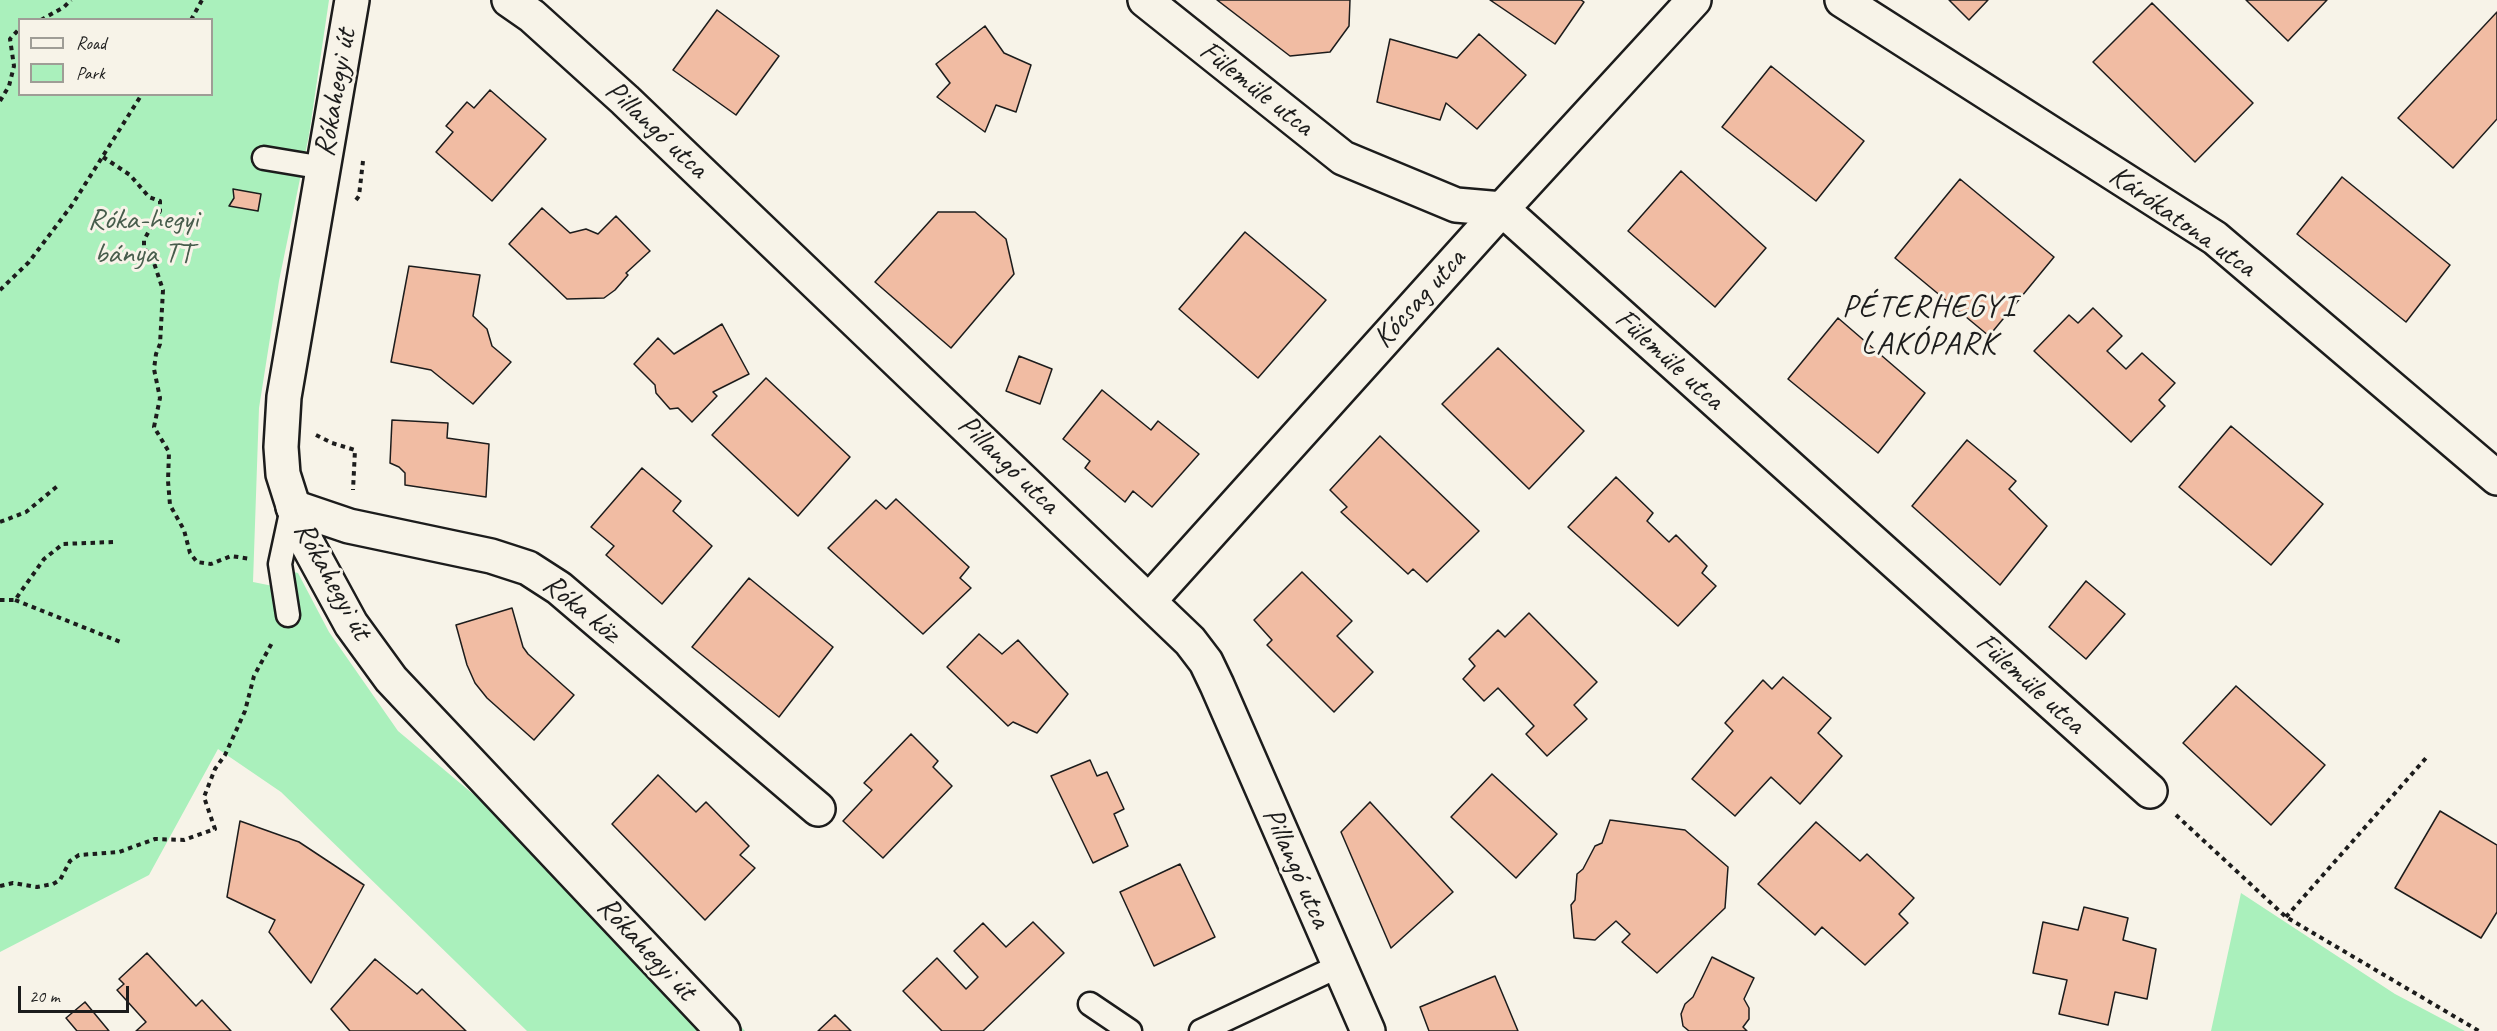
<!DOCTYPE html>
<html>
<head>
<meta charset="utf-8">
<style>
  body { margin:0 }
  #map { position:relative; width:2497px; height:1031px; overflow:hidden; background:#f7f3e8; font-family:Caveat,sans-serif }
  canvas { display:block }
  .legend { position:absolute; left:18px; top:18px; width:195px; height:78px; box-sizing:border-box; background:#f7f3e8; border:2px solid #9f9d96; margin:0; padding:8px 10px; list-style:none; font-size:18px; color:#1c1c1c }
  .legend li { display:flex; align-items:center; gap:12px; height:30px }
  .legend b { width:30px; border:2px solid #9f9d96 }
  .scale { position:absolute; left:18px; top:986px; width:111px; height:27px; box-sizing:border-box; border:3px solid #1c1c1c; border-top:0; padding-left:8px; font-size:18px; line-height:21px; white-space:nowrap; color:#1c1c1c; -webkit-text-stroke:4px #f7f3e8; paint-order:stroke }
</style>
</head>
<body>
<div id="map">
<canvas width="2497" height="1031"></canvas>
<ul class="legend">
<li><b style="height:8px;background:#f7f3e8"></b>Road</li>
<li><b style="height:16px;background:#aaf0bc"></b>Park</li>
</ul>
<div class="scale">20 m</div>
</div>
<script>
const ctx = document.querySelector('canvas').getContext('2d');
ctx.lineJoin = 'round';
function fillPath(path, color) {
  ctx.fillStyle = color;
  ctx.fill(path, 'evenodd');
}
function poly(rows) {
  const path = new Path2D();
  for (const r of rows) {
    path.moveTo(r[0], r[1]);
    for (let i = 2; i < r.length; i += 2) path.lineTo(r[i], r[i + 1]);
  }
  return path;
}
function trace(path, color, width, dash) {
  ctx.strokeStyle = color;
  ctx.lineWidth = width;
  ctx.lineCap = dash ? 'butt' : 'round';
  ctx.setLineDash(dash || []);
  ctx.stroke(path);
}
function label(font, color, halo, rows, align = 'center') {
  ctx.font = font + ' Caveat,sans-serif';
  ctx.lineWidth = 6;
  ctx.setLineDash([]);
  ctx.textBaseline = 'middle';
  ctx.strokeStyle = halo;
  ctx.fillStyle = color;
  for (const [text, x, y, turn = 0] of rows) {
    ctx.save();
    ctx.translate(x, y);
    ctx.rotate((+turn || 0) * Math.PI / 180);
    ctx.textAlign = isNaN(turn) ? turn : align;
    if (halo) ctx.strokeText(text, 0, 0);
    ctx.fillText(text, 0, 0);
    ctx.restore();
  }
}
const green = poly([
  [0,0,329,0,309,135,279,281,259,408,253,582,278,587,286,570,298,573,329,632,398,731,703,987,745,1031,527,1031,281,792,218,749,149,875,0,952],
  [20,20,212,20,212,94,20,94],
  [2241,893,2395,994,2465,1031,2211,1031]
]);
const building = poly([
  [1217,0,1350,0,1349,26,1330,52,1290,56,1217,0],
  [1490,0,1581,0,1584,2,1555,44,1490,0],
  [1949,0,1988,0,1969,20,1949,0],
  [2246,0,2327,0,2288,41,2246,0],
  [2152,3,2253,103,2195,162,2093,62,2152,3],
  [717,10,779,56,736,115,673,70,717,10],
  [2497,12,2497,119,2453,168,2398,118,2497,12],
  [985,26,1004,53,1031,65,1016,112,996,105,985,132,937,97,950,83,936,64,985,26],
  [1479,34,1526,75,1477,129,1446,103,1440,120,1377,102,1390,39,1457,58,1479,34],
  [1771,66,1864,141,1816,201,1722,127,1771,66],
  [490,90,546,139,492,201,436,152,453,132,446,126,467,102,474,108,490,90],
  [1681,171,1766,248,1715,307,1628,231,1681,171],
  [2342,177,2450,265,2406,322,2297,234,2342,177],
  [1960,179,2054,257,1989,336,1895,258,1960,179],
  [233,189,261,194,258,211,229,206,234,198,233,189],
  [542,208,570,233,586,229,598,234,616,216,650,251,626,273,628,275,615,290,604,298,567,299,509,244,542,208],
  [938,212,975,212,1006,239,1014,274,951,348,875,282,938,212],
  [1245,232,1326,300,1258,378,1179,309,1245,232],
  [409,266,480,275,473,316,487,329,492,346,511,362,473,404,431,370,391,362,409,266],
  [2093,308,2122,336,2107,351,2126,369,2142,353,2175,383,2159,400,2165,406,2131,442,2034,351,2069,315,2078,323,2093,308],
  [1838,318,1925,393,1878,453,1788,379,1838,318],
  [722,324,749,374,713,392,717,396,692,422,678,408,670,409,656,393,655,385,634,364,658,338,674,354,722,324],
  [1498,348,1584,431,1529,489,1442,404,1498,348],
  [1019,356,1052,369,1040,404,1006,391,1019,356],
  [766,378,850,457,798,516,712,435,766,378],
  [1102,390,1151,430,1158,421,1199,454,1152,507,1133,491,1125,502,1085,468,1090,461,1063,439,1102,390],
  [392,420,448,423,447,438,489,444,486,497,405,485,405,473,399,467,390,463,392,420],
  [2231,426,2323,504,2271,565,2179,487,2231,426],
  [1380,436,1479,531,1427,582,1413,569,1408,574,1341,512,1347,507,1330,490,1380,436],
  [1967,440,2016,481,2009,489,2047,526,2000,585,1912,506,1967,440],
  [642,468,681,501,673,511,712,546,662,604,606,555,614,546,591,527,642,468],
  [1616,477,1653,513,1647,521,1669,542,1676,535,1707,566,1702,573,1716,586,1678,626,1568,527,1616,477],
  [896,499,969,567,960,578,971,588,923,634,828,548,876,500,886,509,896,499],
  [1302,572,1352,621,1337,636,1373,672,1334,712,1267,645,1272,640,1254,620,1302,572],
  [749,578,833,647,779,717,692,647,749,578],
  [2086,581,2125,614,2086,659,2049,627,2086,581],
  [512,608,523,647,528,654,574,695,534,740,487,698,475,683,467,665,456,625,512,608],
  [1529,613,1597,682,1574,705,1587,719,1547,756,1526,734,1534,726,1498,688,1484,701,1463,679,1475,666,1469,659,1498,630,1505,637,1529,613],
  [979,634,1002,654,1018,640,1068,694,1037,733,1013,722,1008,726,947,667,979,634],
  [1783,677,1831,718,1818,733,1842,756,1800,804,1771,777,1735,816,1692,779,1733,731,1725,723,1763,680,1772,689,1783,677],
  [2236,686,2325,765,2271,825,2183,743,2236,686],
  [911,734,938,761,933,767,952,786,883,858,843,821,872,790,864,783,911,734],
  [1090,760,1097,776,1107,772,1124,809,1114,814,1128,846,1093,863,1051,776,1090,760],
  [1492,774,1557,834,1516,878,1451,817,1492,774],
  [658,775,696,812,706,802,749,846,740,855,755,868,705,920,612,824,658,775],
  [1370,802,1453,892,1391,948,1341,832,1370,802],
  [2440,811,2497,845,2497,912,2481,938,2395,888,2440,811],
  [1610,820,1685,830,1728,867,1725,908,1657,973,1622,942,1630,934,1616,921,1595,940,1574,938,1571,905,1575,900,1577,874,1583,869,1595,846,1602,843,1610,820],
  [240,821,299,842,364,885,311,983,269,932,275,920,227,897,240,821],
  [1816,822,1860,861,1867,854,1914,898,1899,914,1908,923,1865,965,1822,927,1815,935,1758,884,1816,822],
  [1180,864,1215,937,1154,966,1120,892,1180,864],
  [2084,907,2128,918,2123,940,2156,949,2147,999,2115,992,2108,1025,2059,1014,2067,980,2033,973,2043,922,2078,930,2084,907],
  [1033,922,1064,953,983,1031,942,1031,903,991,937,958,966,989,978,977,954,951,983,923,1006,947,1033,922],
  [147,953,196,1006,202,1000,231,1031,136,1031,146,1022,117,990,124,984,119,979,147,953],
  [1712,957,1754,978,1744,999,1749,1008,1749,1019,1743,1027,1747,1031,1689,1031,1683,1026,1681,1014,1685,1004,1693,997,1712,957],
  [375,959,417,994,422,989,466,1031,350,1031,331,1009,375,959],
  [1495,976,1518,1031,1429,1031,1420,1007,1495,976],
  [85,1002,109,1031,77,1031,66,1018,85,1002],
  [835,1015,851,1031,818,1031,835,1015]
]);
const path = poly([
  [41,20,64,7,71,0],
  [191,20,202,0],
  [0,101,9,86,14,66,10,39,20,28],
  [103,157,130,175,149,197,160,201,160,211,144,240,144,248,152,257,163,290,160,344,156,354,154,369,160,398,154,427,169,452,168,481,170,505,184,530,190,553,197,562,211,564,231,556,251,559],
  [356,200,359,196,363,161],
  [0,290,29,262,72,205,142,94],
  [316,435,332,443,355,450,353,490],
  [0,522,26,512,60,484],
  [0,600,15,600,44,559,63,544,113,542],
  [15,600,123,643],
  [2176,815,2286,917,2479,1031],
  [0,886,13,883,37,887,53,884,60,880,70,861,79,855,119,852,155,839,184,840,215,829,204,797,215,769,225,755,245,711,254,676,273,641],
  [2286,917,2426,758]
]);
const lane = poly([
  [264,158,324,168],
  [288,615,280,564,292,508],
  [1090,1004,1130,1031],
  [1201,1031,1339,966]
]);
const street = poly([
  [509,0,532,16,625,100,1190,641,1206,662,1217,685,1368,1031],
  [1145,0,1343,158,1456,205,1502,209,2150,791],
  [1842,0,2215,238,2497,478],
  [293,507,349,526,491,556,528,568,559,588,818,809],
  [1149,601,1502,209,1694,0]
]);
const secondary = poly([
  [352,0,284,397,281,447,283,474,302,534,351,624,391,679,723,1031]
]);
const streetNames = [
  ["Fülemüle utca",1256,89,38],
  ["Rókahegyi út",336,93,-80],
  ["Pillangó utca",656,130,43],
  ["Kárókatona utca",2182,222,35],
  ["Kócsag utca",1420,299,-48],
  ["Fülemüle utca",1669,360,42],
  ["Pillangó utca",1008,465,44],
  ["Rókahegyi út",332,581,61],
  ["Róka köz",581,609,39],
  ["Fülemüle utca",2030,684,42],
  ["Pillangó utca",1296,868,66],
  ["Rókahegyi út",646,949,47]
];
const parkNames = [
  ["Róka-hegyi",143,220],
  ["bánya TT",143,254]
];
const neighbourhoodNames = [
  ["PÉTERHEGYI",1929,308],
  ["LAKÓPARK",1929,345]
];
fillPath(green, '#aaf0bc');
fillPath(building, '#f1bca3');
trace(building, '#1c1c1c', 1.5);
trace(lane, '#1c1c1c', 27);
trace(street, '#1c1c1c', 38);
trace(secondary, '#1c1c1c', 38);
trace(path, '#1c1c1c', 4, [4.5, 4.5]);
trace(lane, '#f7f3e8', 22);
trace(street, '#f7f3e8', 33);
trace(secondary, '#f7f3e8', 33);
label('30px', '#1c1c1c', '#f7f3e8', streetNames);
label('30px', '#475c4c', '#f7f3e8', parkNames);
ctx.letterSpacing = '1.5px';
label('32px', '#1c1c1c', '#f7f3e8', neighbourhoodNames);
ctx.letterSpacing = '0px';
</script>
</body>
</html>
